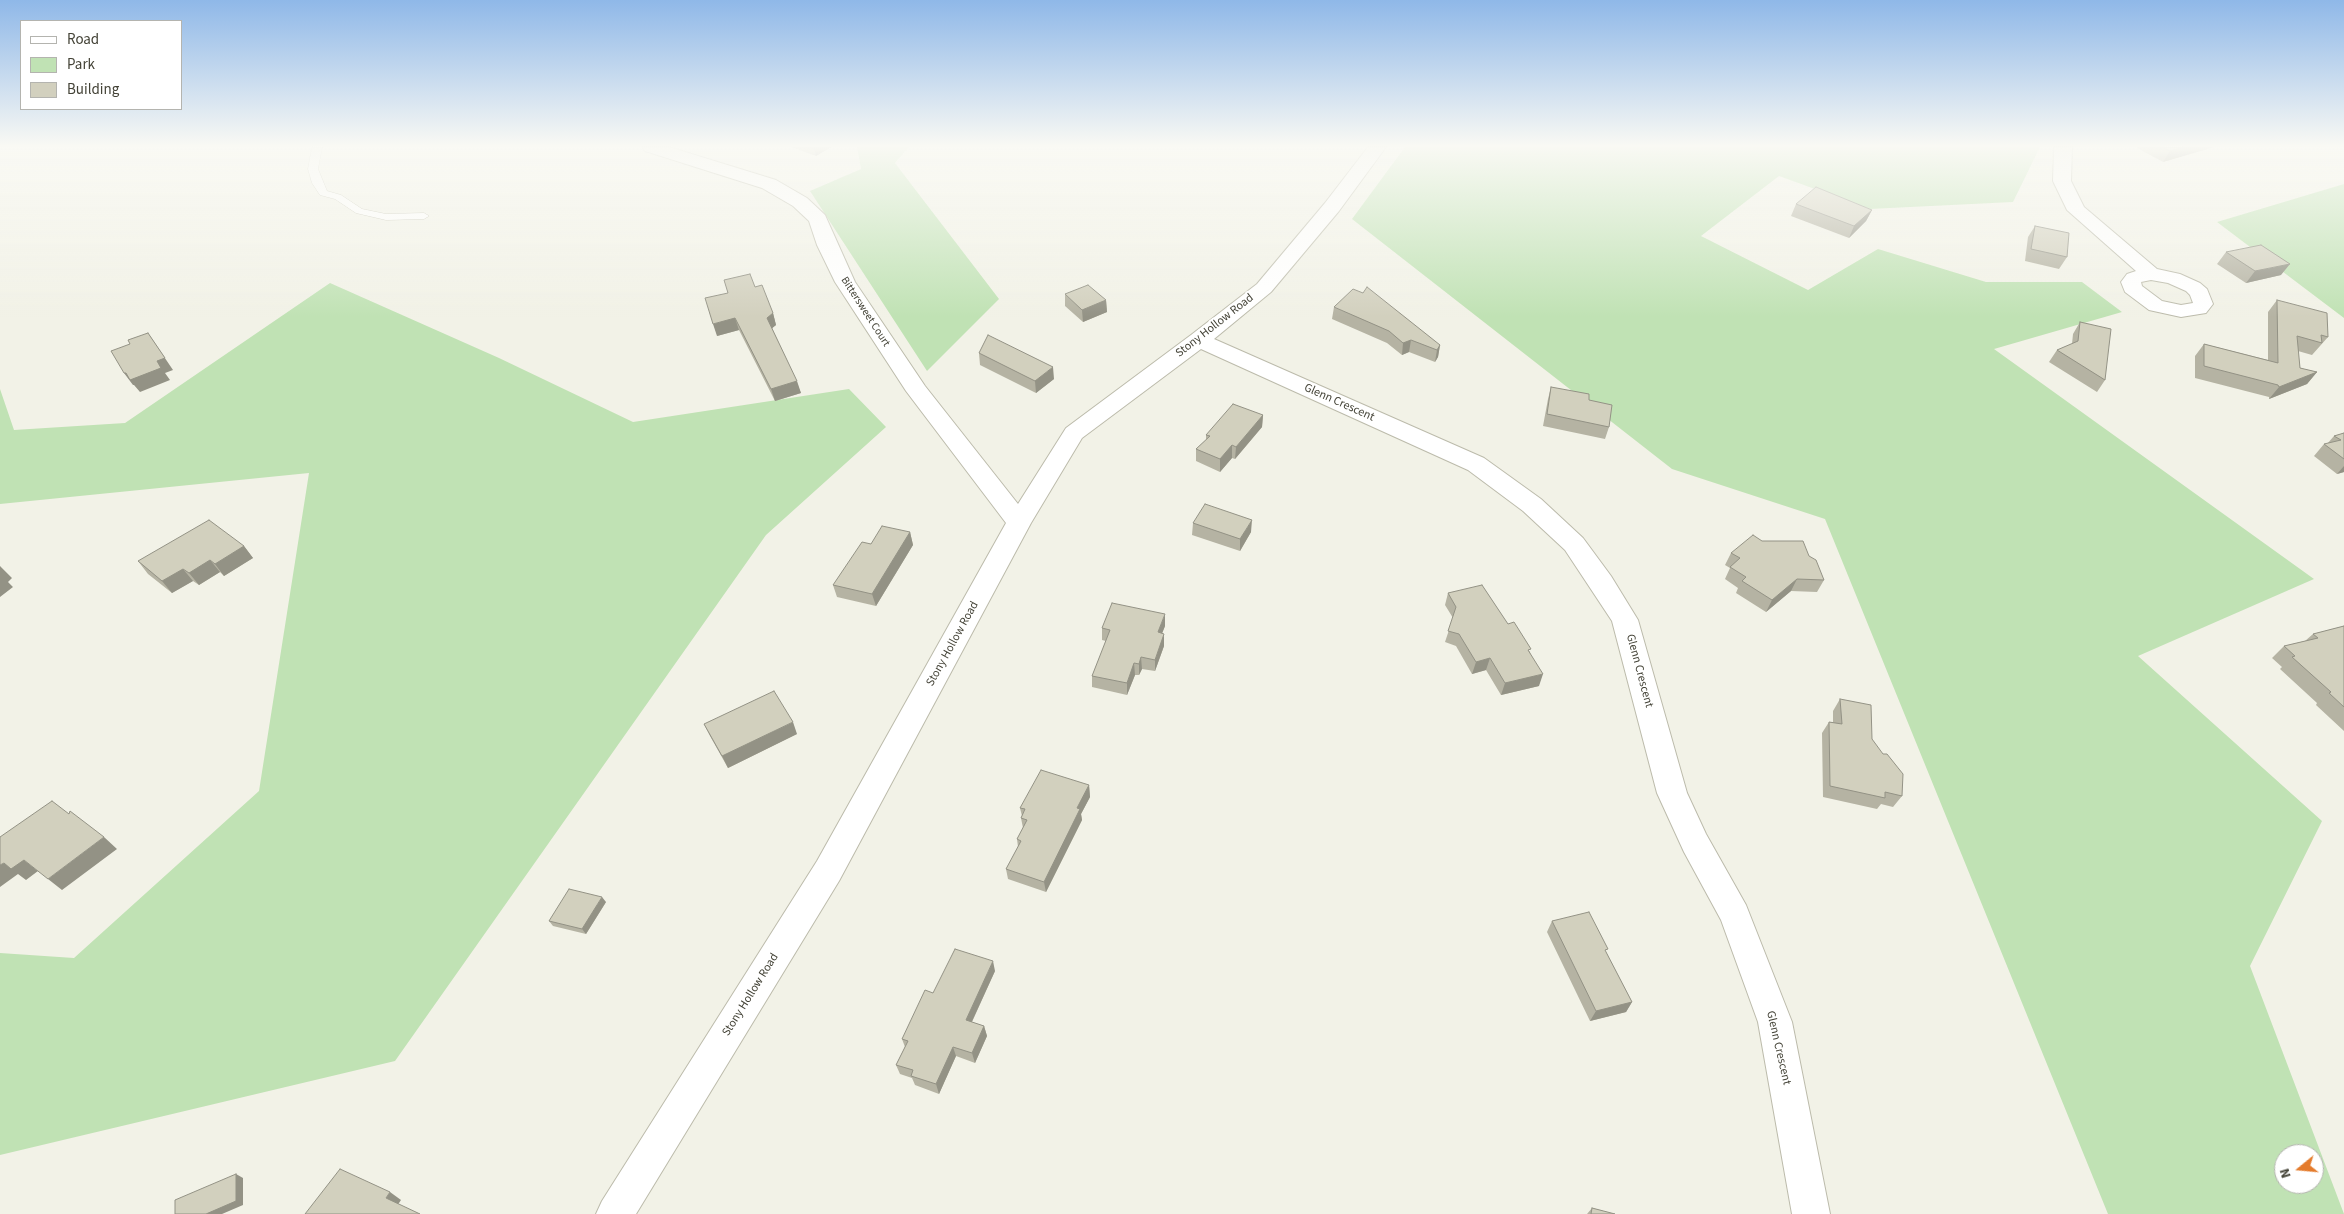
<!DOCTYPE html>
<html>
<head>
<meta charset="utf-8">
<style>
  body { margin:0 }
  #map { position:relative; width:2344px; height:1214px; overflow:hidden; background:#f2f2e7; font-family:"Source Sans 3",sans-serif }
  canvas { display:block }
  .legend { position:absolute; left:20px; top:20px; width:162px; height:90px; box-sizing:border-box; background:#fff; border:1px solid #b4b4af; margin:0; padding:6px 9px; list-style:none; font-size:15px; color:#444337 }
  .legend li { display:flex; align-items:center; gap:10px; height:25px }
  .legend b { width:25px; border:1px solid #b4b4af }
  .north { position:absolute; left:2274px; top:1144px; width:50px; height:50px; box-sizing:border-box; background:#fff; border:1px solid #b4b4af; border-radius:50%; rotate:253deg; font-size:14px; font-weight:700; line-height:20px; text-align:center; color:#444337 }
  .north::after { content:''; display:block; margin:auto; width:18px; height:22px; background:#e47b2c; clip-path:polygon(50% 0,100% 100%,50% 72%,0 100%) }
</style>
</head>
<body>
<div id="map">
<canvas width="2344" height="1214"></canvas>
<ul class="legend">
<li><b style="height:6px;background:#fff"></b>Road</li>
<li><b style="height:14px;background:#c0e2b4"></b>Park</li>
<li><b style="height:14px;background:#d2d0be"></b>Building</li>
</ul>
<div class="north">N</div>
</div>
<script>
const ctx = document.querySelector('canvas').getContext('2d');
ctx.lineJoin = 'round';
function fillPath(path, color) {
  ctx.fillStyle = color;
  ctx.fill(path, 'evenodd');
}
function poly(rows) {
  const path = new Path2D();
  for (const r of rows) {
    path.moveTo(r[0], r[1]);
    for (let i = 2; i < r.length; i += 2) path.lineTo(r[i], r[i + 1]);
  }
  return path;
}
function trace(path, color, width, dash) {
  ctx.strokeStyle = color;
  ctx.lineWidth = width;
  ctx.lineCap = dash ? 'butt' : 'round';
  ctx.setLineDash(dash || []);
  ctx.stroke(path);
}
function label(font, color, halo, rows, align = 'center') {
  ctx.font = font + ' "Source Sans 3",sans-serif';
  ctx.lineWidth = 4;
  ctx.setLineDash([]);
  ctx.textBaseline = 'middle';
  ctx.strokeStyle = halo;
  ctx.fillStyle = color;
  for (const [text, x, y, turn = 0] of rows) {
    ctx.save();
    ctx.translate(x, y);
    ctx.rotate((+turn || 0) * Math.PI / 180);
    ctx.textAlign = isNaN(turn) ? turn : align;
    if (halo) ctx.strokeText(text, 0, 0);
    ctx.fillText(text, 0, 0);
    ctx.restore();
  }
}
const green = poly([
  [857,147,909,147,895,163,999,299,927,371,810,191,861,169],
  [1405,147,2040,147,2013,202,1870,209,1779,176,1701,236,1808,290,1878,249,1986,282,2082,282,2122,312,1994,349,2314,579,2138,656,2322,821,2250,966,2344,1214,2108,1214,1825,519,1672,469,1352,219],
  [2284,1154,2314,1154,2314,1184,2284,1184],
  [2344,184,2344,318,2217,222],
  [330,283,499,358,633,422,849,389,886,427,766,535,395,1061,0,1155,0,953,74,958,259,791,309,473,0,504,0,389,14,430,125,423]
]);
const lane = poly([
  [312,147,322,147,318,169,327,191,341,195,362,209,386,214,424,213,429,216,424,219,386,220,356,213,335,199,320,195,312,183,308,169,312,147]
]);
const street = poly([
  [642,147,669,147,776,180,807,198,825,215,855,282,925,386,1018,504,1066,428,1191,335,1257,284,1325,203,1368,147,1386,147,1339,211,1271,292,1214,339,1484,458,1541,499,1583,538,1611,576,1638,620,1687,793,1706,834,1746,905,1792,1022,1830,1214,1792,1214,1758,1022,1721,920,1684,852,1657,793,1612,621,1565,550,1523,511,1468,470,1201,349,1082,438,1031,523,839,881,636,1214,596,1214,602,1201,817,861,1006,523,906,391,835,282,817,245,809,221,793,206,762,188,645,151,642,147],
  [2054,147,2072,147,2071,181,2084,207,2157,269,2180,274,2200,283,2207,289,2213,304,2206,313,2181,317,2149,310,2125,292,2121,282,2127,274,2136,271,2067,210,2053,181,2054,147],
  [2151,280,2168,283,2186,291,2190,295,2193,303,2181,305,2162,301,2142,286,2141,282,2151,280]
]);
const wall = poly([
  [791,147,831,147,816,156],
  [2138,147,2214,147,2163,162,2137,148],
  [1796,204,1872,210,1866,221,1849,238,1791,216],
  [2035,226,2067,257,2059,269,2025,261,2028,237],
  [2226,252,2281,275,2246,283,2217,264],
  [724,280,755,287,773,313,776,325,772,328,801,393,775,401,739,330,717,336,728,293],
  [1065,294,1106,300,1107,312,1083,322,1065,306],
  [2277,300,2328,337,2312,355,2298,351,2300,368,2317,372,2307,384,2269,399,2269,397,2195,378,2195,356,2204,344,2268,360,2268,312],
  [1334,307,1440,345,1438,357,1435,362,1409,352,1402,355,1387,343,1332,319],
  [2080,322,2105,380,2097,392,2049,362,2057,350,2072,344,2073,334],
  [979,353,1054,379,1036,393,980,365],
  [1551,387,1589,400,1609,427,1605,439,1543,426,1548,399],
  [1263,415,1262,427,1235,459,1232,458,1220,472,1196,461,1196,449,1206,440,1206,435],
  [2344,433,2344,472,2337,474,2314,456,2324,444,2327,444,2334,436],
  [1193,523,1251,532,1240,551,1192,535],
  [910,532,913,545,876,606,837,597,833,585],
  [1762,541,1809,556,1824,580,1817,592,1791,591,1766,612,1736,593,1738,588,1725,579,1730,568,1725,565,1731,553],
  [244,546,253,558,224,576,220,572,199,585,193,581,172,593,148,574,138,561],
  [1448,593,1508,624,1530,652,1539,686,1501,695,1486,670,1472,674,1456,646,1445,642,1453,618,1445,605],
  [1165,626,1162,633,1164,646,1155,671,1142,669,1139,675,1135,675,1127,695,1092,687,1092,676,1106,641,1102,640,1102,628],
  [2344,626,2344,731,2316,705,2317,703,2280,669,2282,667,2272,658,2284,646,2305,641,2313,634],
  [1840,699,1872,739,1902,796,1893,807,1881,804,1877,809,1823,797,1822,733,1829,722,1833,722,1833,711],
  [704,724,797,734,728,768,710,736],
  [1089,785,1090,797,1081,814,1082,820,1046,892,1008,879,1006,869,1018,847,1017,839,1023,828,1021,818,1022,816,1020,808],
  [606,902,586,934,553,926,549,921],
  [1552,921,1606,952,1632,1002,1626,1012,1590,1021,1547,932],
  [995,971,972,1022,984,1026,987,1036,975,1063,956,1056,939,1094,915,1085,912,1078,900,1074,896,1065,905,1047,902,1039,933,993],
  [1592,1208,1615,1214,1587,1214]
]);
const shadedWall = poly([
  [814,147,831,147,816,156],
  [2184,147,2214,147,2163,162,2170,151],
  [1872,210,1866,221,1849,238,1854,226],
  [2290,264,2281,275,2246,283,2255,271],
  [1106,300,1107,312,1083,322,1082,310],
  [773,313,776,325,770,330,767,318],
  [735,318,739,330,717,336,713,324],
  [148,333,173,370,165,373,170,380,140,392,134,385,133,385,124,373,157,361],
  [1411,340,1409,352,1402,355,1403,343],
  [1440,345,1438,357,1435,362,1437,350],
  [1053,367,1054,379,1036,393,1035,381],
  [2317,372,2307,384,2269,399,2279,387],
  [797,381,801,393,775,401,771,389],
  [1263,415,1262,427,1235,459,1236,447],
  [1232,445,1232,458,1220,472,1220,459],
  [2344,466,2344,472,2337,474],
  [1252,520,1251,532,1240,551,1240,539],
  [910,532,913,545,876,606,872,594],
  [244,546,253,558,224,576,215,564],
  [210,560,220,572,199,585,189,573],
  [0,566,12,578,8,582,13,587,0,597],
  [183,569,193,581,172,593,162,581],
  [1797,579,1791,591,1766,612,1772,600],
  [1165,614,1165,626,1158,644,1158,632],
  [1164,634,1164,646,1155,671,1155,660],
  [1141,657,1142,669,1139,675,1139,664],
  [1490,658,1486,670,1472,674,1476,662],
  [1134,663,1135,675,1127,695,1127,683],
  [1543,674,1539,686,1501,695,1505,683],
  [793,722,797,734,728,768,722,756],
  [1089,785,1090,797,1081,814,1082,820,1046,892,1044,882,1077,808],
  [104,837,117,849,62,890,48,879],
  [24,860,38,871,26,880,18,874,0,887,0,865,4,863],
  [602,897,606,902,586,934,582,929],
  [993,961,995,971,968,1030,966,1020],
  [1632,1002,1626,1012,1590,1021,1596,1011],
  [984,1026,987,1036,975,1063,972,1053],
  [953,1047,956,1056,939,1094,936,1084],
  [236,1174,243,1178,243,1205,222,1214,206,1214],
  [390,1192,401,1200,397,1206,386,1198]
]);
const building = poly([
  [2163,147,2184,147,2170,151,2163,147],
  [1816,187,1872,210,1854,226,1796,204,1816,187],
  [2035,226,2069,233,2067,257,2031,249,2035,226],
  [2261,245,2290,264,2255,271,2226,252,2261,245],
  [750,274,755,287,762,285,773,313,767,318,797,381,771,389,735,318,713,324,705,298,728,293,724,280,750,274],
  [1088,285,1106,300,1082,310,1065,294,1088,285],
  [1367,287,1440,345,1437,350,1411,340,1403,343,1389,331,1334,307,1353,289,1363,293,1367,287],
  [2277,300,2327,313,2328,337,2321,335,2322,343,2297,336,2300,368,2317,372,2279,387,2278,385,2204,366,2204,344,2278,363,2277,300],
  [2080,322,2111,329,2105,380,2057,350,2078,341,2080,322],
  [148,333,165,358,157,361,161,368,130,380,126,373,124,373,111,351,130,344,128,340,148,333],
  [988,335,1053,367,1035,381,979,353,988,335],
  [1551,387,1589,394,1589,400,1612,405,1609,427,1547,414,1551,387],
  [1233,404,1263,415,1236,447,1232,445,1220,459,1196,449,1210,436,1206,435,1233,404],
  [2344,433,2344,459,2324,444,2341,440,2334,436,2344,433],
  [1205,504,1252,520,1240,539,1193,523,1205,504],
  [209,520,244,546,215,564,210,560,189,573,183,569,162,581,138,561,209,520],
  [882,526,910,532,872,594,833,585,862,542,871,544,882,526],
  [1753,535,1762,541,1803,541,1809,556,1816,560,1824,580,1797,579,1772,600,1742,581,1746,577,1730,567,1740,558,1731,553,1753,535],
  [1482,585,1508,624,1514,622,1531,649,1528,650,1543,674,1505,683,1490,658,1476,662,1459,634,1448,631,1456,607,1448,593,1482,585],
  [1112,603,1165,614,1158,632,1164,634,1155,660,1141,657,1139,664,1134,663,1127,683,1092,676,1110,630,1102,628,1112,603],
  [2344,626,2344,707,2329,693,2331,692,2292,657,2295,656,2284,646,2318,638,2313,634,2344,626],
  [774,691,793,722,722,756,704,724,774,691],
  [1840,699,1871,705,1872,739,1883,754,1887,754,1903,774,1902,796,1885,792,1885,798,1830,786,1829,722,1842,724,1840,699],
  [1041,770,1089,785,1077,808,1080,809,1044,882,1006,869,1021,841,1017,839,1027,820,1021,818,1025,809,1020,808,1041,770],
  [52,801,69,814,70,811,104,837,48,879,24,860,11,869,4,863,0,865,0,837,52,801],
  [569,889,602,897,582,929,549,921,569,889],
  [1589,912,1608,949,1605,950,1632,1002,1596,1011,1552,921,1589,912],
  [955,949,993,961,966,1020,984,1026,972,1053,953,1047,936,1084,911,1076,913,1070,896,1065,908,1041,902,1039,925,990,933,993,955,949],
  [340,1169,390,1192,386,1198,420,1214,305,1214,340,1169],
  [236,1174,236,1201,206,1214,175,1214,175,1200,236,1174],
  [1592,1208,1615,1214,1591,1214,1592,1208]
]);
const farStreetnames = [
  ["Bittersweet Court",865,312,57]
];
const streetNames = [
  ["Stony Hollow Road",1215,326,-38],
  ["Glenn Crescent",1339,403,24],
  ["Stony Hollow Road",953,644,-61],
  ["Glenn Crescent",1639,671,75],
  ["Stony Hollow Road",751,995,-58],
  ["Glenn Crescent",1778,1048,77]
];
fillPath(green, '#c0e2b4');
trace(lane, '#bcbbab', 1);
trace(street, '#bcbbab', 2);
fillPath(lane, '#fff');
fillPath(street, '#fff');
fillPath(wall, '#b5b3a3');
fillPath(shadedWall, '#939285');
fillPath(building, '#d2d0be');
trace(building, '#939285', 1);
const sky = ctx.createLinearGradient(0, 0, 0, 317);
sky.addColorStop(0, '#8fb8e8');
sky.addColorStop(0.46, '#f9f9f4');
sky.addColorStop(1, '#f9f9f400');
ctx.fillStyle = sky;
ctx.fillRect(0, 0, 2344, 317);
label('11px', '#444337', '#fff', farStreetnames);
label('12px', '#444337', '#fff', streetNames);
</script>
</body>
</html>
